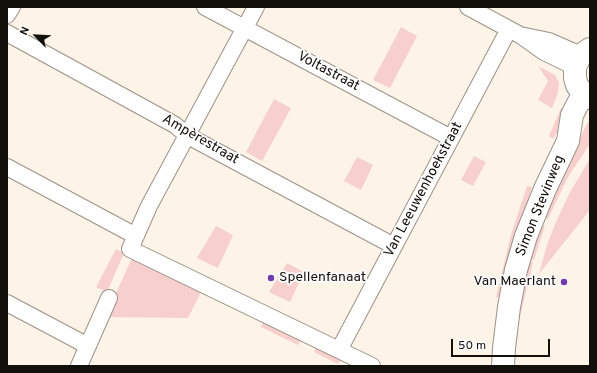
<!DOCTYPE html>
<html>
<head>
<meta charset="utf-8">
<style>
  body { margin:0 }
  #map { position:relative; width:597px; height:373px; overflow:hidden; background:#fdf3e6; font-family:Overpass,sans-serif }
  canvas { display:block }
  .frame { position:absolute; inset:0; border:8px solid #13100c; pointer-events:none }
  .north { position:absolute; left:16px; top:16px; width:40px; height:40px; -webkit-text-stroke:3px #fff; paint-order:stroke; rotate:294deg; font-size:11px; font-weight:700; line-height:16px; text-align:center; color:#13100c }
  .north::after { content:''; display:block; margin:auto; width:14px; height:18px; background:#13100c; clip-path:polygon(50% 0,100% 100%,50% 72%,0 100%) }
  .scale { position:absolute; left:451px; top:339px; width:99px; height:18px; box-sizing:border-box; border:2px solid #13100c; border-top:0; padding-left:5px; font-size:12px; line-height:14px; white-space:nowrap; color:#13100c; -webkit-text-stroke:3px #fff; paint-order:stroke }
</style>
</head>
<body>
<div id="map">
<canvas width="597" height="373"></canvas>
<div class="frame"></div>
<div class="north">N</div>
<div class="scale">50 m</div>
</div>
<script>
const ctx = document.querySelector('canvas').getContext('2d');
ctx.lineJoin = 'round';
function fillPath(path, color) {
  ctx.fillStyle = color;
  ctx.fill(path, 'evenodd');
}
function poly(rows) {
  const path = new Path2D();
  for (const r of rows) {
    path.moveTo(r[0], r[1]);
    for (let i = 2; i < r.length; i += 2) path.lineTo(r[i], r[i + 1]);
  }
  return path;
}
function trace(path, color, width, dash) {
  ctx.strokeStyle = color;
  ctx.lineWidth = width;
  ctx.lineCap = dash ? 'butt' : 'round';
  ctx.setLineDash(dash || []);
  ctx.stroke(path);
}
function label(font, color, halo, rows, align = 'center') {
  ctx.font = font + ' Overpass,sans-serif';
  ctx.lineWidth = 3.5;
  ctx.setLineDash([]);
  ctx.textBaseline = 'middle';
  ctx.strokeStyle = halo;
  ctx.fillStyle = color;
  for (const [text, x, y, turn = 0] of rows) {
    ctx.save();
    ctx.translate(x, y);
    ctx.rotate((+turn || 0) * Math.PI / 180);
    ctx.textAlign = isNaN(turn) ? turn : align;
    if (halo) ctx.strokeText(text, 0, 0);
    ctx.fillText(text, 0, 0);
    ctx.restore();
  }
}
const green = poly([
  [401,27,417,36,390,88,373,80],
  [538,66,555,75,559,83,558,93,552,108,538,100,548,81],
  [274,99,291,108,262,161,246,152],
  [561,108,570,112,553,139,549,136],
  [588,122,590,123,590,144,568,177,548,219,543,217,568,161],
  [474,156,486,162,473,186,461,180],
  [357,157,373,165,361,190,344,181],
  [590,159,590,210,539,274,547,245,556,222,570,192],
  [527,186,532,187,514,246,502,298,496,297,511,235],
  [540,224,545,226,534,260,529,259],
  [216,226,233,235,218,268,197,258],
  [116,249,124,253,107,292,96,287],
  [132,258,201,292,188,318,105,317],
  [529,260,533,262,517,329,518,303],
  [287,263,304,272,290,302,269,292],
  [263,322,301,339,298,345,261,327],
  [317,346,342,358,338,364,314,352]
]);
const street = poly([
  [205,7,451,138],
  [256,7,149,206,130,249,372,366],
  [468,7,520,35,544,52,575,67],
  [7,15,12,7],
  [7,33,175,125,188,136,394,246],
  [525,36,549,41,581,55],
  [7,167,136,236],
  [7,303,88,346],
  [339,350,509,29],
  [79,366,109,298]
]);
const secondary = poly([
  [590,49,581,55,575,67,575,78,577,85,583,94,590,98],
  [503,366,504,348,509,307,516,270,526,236,545,189,568,141,572,115,583,94]
]);
const markers = [
  [271,278,4,"#7539af"],
  [564,282,4,"#7539af"]
];
const streetNames = [
  ["Voltastraat",328,72,28],
  ["Ampèrestraat",200,140,30],
  ["Van Leeuwenhoekstraat",424,190,-62],
  ["Simon Stevinweg",541,206,-68]
];
const poiNames = [
  ["Spellenfanaat",279,278],
  ["Van Maerlant",556,282,"right"]
];
fillPath(green, '#f7d0ce');
trace(street, '#9b9287', 18);
trace(secondary, '#9b9287', 24);
trace(street, '#fff', 16);
trace(secondary, '#fff', 22);
for (const [x, y, r, color] of markers) {
  const dot = new Path2D();
  dot.arc(x, y, r, 0, 2 * Math.PI);
  ctx.fillStyle = color;
  ctx.fill(dot);
  trace(dot, '#fff', 1.5);
}
label('14px', '#13100c', '#fff', streetNames);
label('14px', '#13100c', '#fff', poiNames, 'left');
</script>
</body>
</html>
